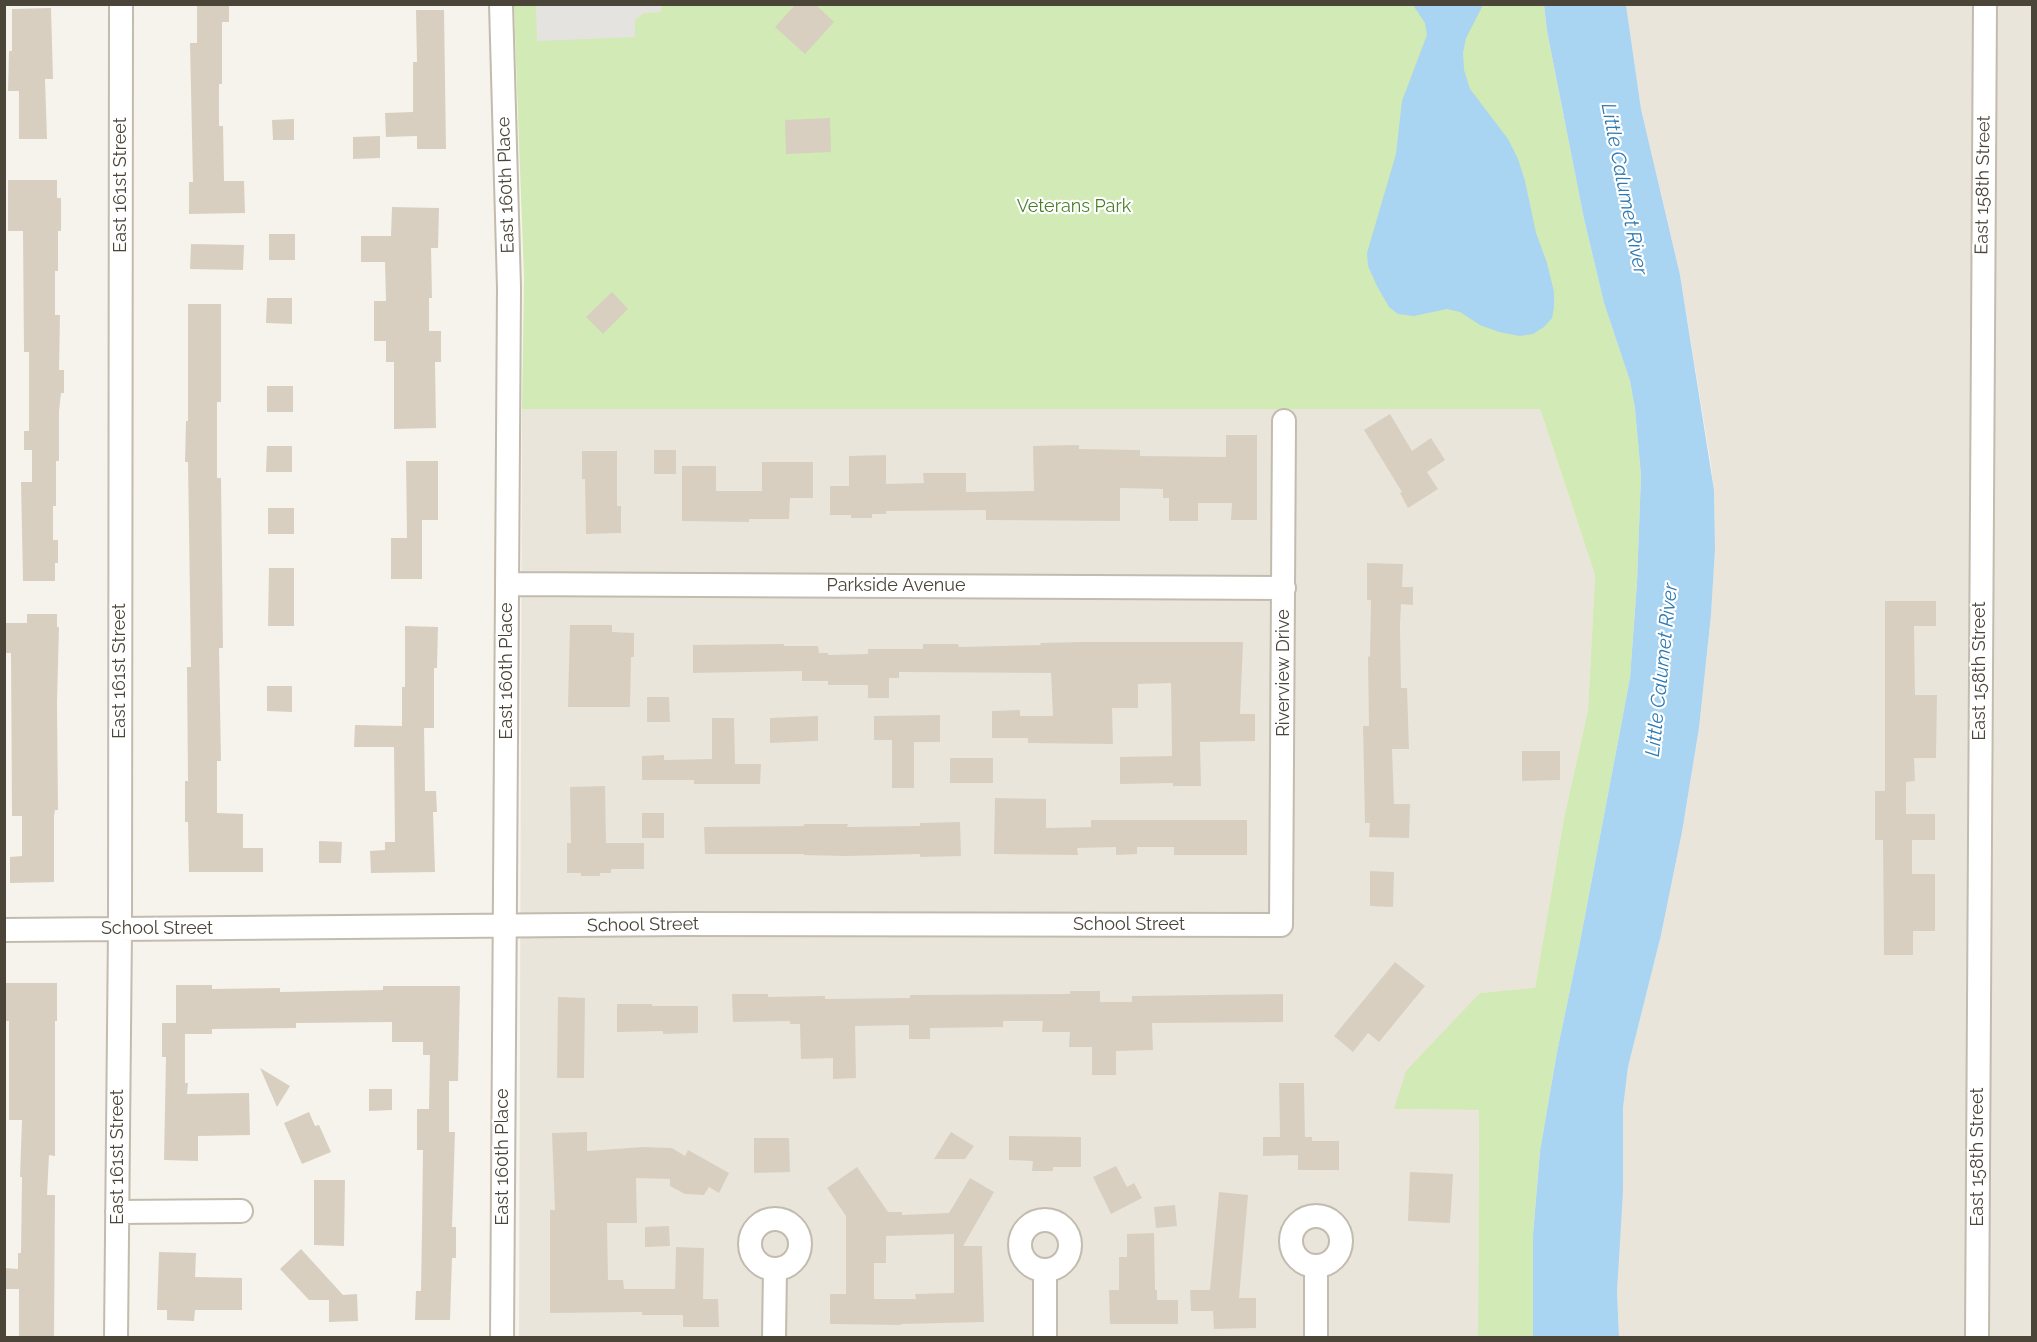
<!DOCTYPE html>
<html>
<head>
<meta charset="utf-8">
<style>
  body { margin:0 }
  #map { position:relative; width:2037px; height:1342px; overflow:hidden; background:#f6f3ec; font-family:Raleway,sans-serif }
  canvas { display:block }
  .frame { position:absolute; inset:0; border:6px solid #4b4439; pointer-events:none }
</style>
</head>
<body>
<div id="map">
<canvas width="2037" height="1342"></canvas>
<div class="frame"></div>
</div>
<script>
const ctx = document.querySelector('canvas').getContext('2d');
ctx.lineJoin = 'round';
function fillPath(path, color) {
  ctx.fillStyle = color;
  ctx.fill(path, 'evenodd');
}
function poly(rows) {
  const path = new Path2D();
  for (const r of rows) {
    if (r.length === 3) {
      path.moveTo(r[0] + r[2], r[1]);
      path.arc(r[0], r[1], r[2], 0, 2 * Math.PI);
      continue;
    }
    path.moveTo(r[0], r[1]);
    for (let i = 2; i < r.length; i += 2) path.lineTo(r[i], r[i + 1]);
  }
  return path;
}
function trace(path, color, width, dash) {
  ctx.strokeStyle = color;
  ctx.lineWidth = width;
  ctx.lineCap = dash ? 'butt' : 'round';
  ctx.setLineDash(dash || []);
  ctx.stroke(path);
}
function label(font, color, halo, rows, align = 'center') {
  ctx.font = font + ' Raleway,sans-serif';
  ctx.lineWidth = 4.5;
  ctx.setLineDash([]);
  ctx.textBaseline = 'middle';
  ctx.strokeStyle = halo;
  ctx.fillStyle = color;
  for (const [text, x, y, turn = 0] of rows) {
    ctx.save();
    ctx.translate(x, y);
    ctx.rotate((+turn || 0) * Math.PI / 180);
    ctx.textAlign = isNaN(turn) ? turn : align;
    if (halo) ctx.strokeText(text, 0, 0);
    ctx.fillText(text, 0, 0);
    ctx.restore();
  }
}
const residential = poly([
  [1626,5,2032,5,2032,1337,1619,1338,1617,1291,1623,1108,1628,1067,1661,935,1682,832,1699,728,1711,615,1715,549,1714,490,1710,459,1680,275,1641,109],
  [522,409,1540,409,1595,575,1588,710,1564,818,1535,989,1480,993,1394,1109,1479,1110,1478,1337,519,1337]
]);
const green = poly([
  [514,5,1544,5,1547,31,1584,219,1604,303,1630,381,1635,409,1641,475,1637,583,1630,678,1580,942,1557,1052,1540,1151,1533,1235,1533,1337,1478,1337,1479,1110,1394,1109,1406,1071,1480,993,1535,988,1564,818,1588,710,1595,575,1540,409,522,409,524,278]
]);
const parking = poly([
  [536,5,661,5,661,12,644,13,635,20,635,37,537,41]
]);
const water = poly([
  [1413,5,1483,5,1466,38,1463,53,1464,70,1470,89,1508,139,1518,159,1525,181,1536,233,1547,263,1554,292,1554,307,1552,318,1544,327,1533,334,1520,336,1499,332,1480,325,1460,312,1447,309,1414,316,1398,314,1389,307,1377,286,1368,266,1367,253,1396,154,1402,101,1427,35,1425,23],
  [1544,5,1626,5,1641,109,1680,275,1714,490,1715,549,1711,615,1699,728,1682,832,1661,935,1628,1067,1623,1108,1623,1191,1617,1291,1619,1337,1533,1337,1533,1235,1540,1151,1557,1052,1580,942,1630,678,1637,583,1641,475,1635,409,1630,381,1604,303,1584,219,1547,31]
]);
const building = poly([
  [197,4,229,4,229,22,222,22,222,84,219,84,219,126,223,126,224,181,244,181,245,213,189,214,189,182,193,182,190,43,197,43],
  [796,4,815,4,834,22,805,54,775,27],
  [51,8,53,79,45,79,47,139,19,139,19,91,8,91,9,51,12,51,12,9],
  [416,10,444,10,446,149,417,149,417,136,386,137,385,113,413,112,413,62,417,62],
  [830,118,831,152,786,154,785,120],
  [294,119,294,140,273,140,272,120],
  [380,136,380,158,353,159,353,137],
  [8,180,57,180,57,198,61,198,61,231,58,231,58,271,55,271,55,315,60,315,59,370,64,370,64,393,61,393,59,411,59,461,56,461,56,506,53,506,53,540,58,540,58,563,55,563,55,581,23,581,21,482,32,482,32,450,24,450,24,431,29,431,29,352,24,352,23,231,8,231],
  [392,207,439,208,438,248,431,248,432,298,429,298,429,331,441,331,441,362,435,362,436,428,394,429,394,362,386,362,386,341,374,341,374,301,386,301,385,262,361,262,361,236,391,236],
  [269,234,295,234,295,260,269,260],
  [191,244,244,245,243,270,190,269],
  [612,292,628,309,603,334,586,317],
  [267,298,292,298,292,324,266,323],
  [188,304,221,304,221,402,217,402,217,478,221,478,223,648,219,648,221,761,217,761,217,813,243,814,243,848,263,848,263,872,189,872,188,822,185,822,185,781,188,781,187,667,191,667,188,462,185,462,186,421,188,421],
  [267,386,293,386,293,412,267,412],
  [1390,414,1412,451,1431,438,1445,460,1427,472,1438,489,1408,508,1400,493,1402,492,1364,430],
  [1226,435,1257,435,1257,520,1231,520,1232,503,1198,503,1198,521,1169,521,1169,498,1163,498,1163,489,1120,488,1120,521,986,520,986,510,886,511,886,514,872,514,872,518,851,518,851,515,830,515,830,486,849,486,849,456,886,455,886,484,924,483,923,473,966,473,966,492,1034,491,1033,446,1079,445,1079,449,1140,450,1140,456,1226,457],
  [267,446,292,446,292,472,266,472],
  [654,450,676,450,676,474,654,474],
  [582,451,617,451,617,506,621,506,621,533,586,534,585,479,582,479],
  [406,461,438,461,438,520,422,520,422,579,391,579,391,538,407,538],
  [762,462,813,462,813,498,790,498,789,519,749,519,749,522,682,521,682,466,716,466,716,491,762,491],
  [268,508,294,508,294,534,268,534],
  [1367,563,1403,564,1402,587,1413,587,1413,605,1401,604,1400,626,1401,688,1407,688,1409,749,1392,749,1394,804,1410,804,1409,838,1369,837,1370,823,1365,823,1363,726,1369,726,1368,657,1370,656,1371,600,1367,600],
  [269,568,294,568,294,626,268,626],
  [1885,601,1936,601,1936,626,1914,626,1915,695,1937,695,1936,758,1914,758,1915,781,1906,782,1906,814,1935,814,1935,840,1912,840,1912,874,1935,874,1935,931,1913,931,1913,955,1884,955,1883,840,1875,840,1875,791,1885,791],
  [27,614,57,614,57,627,59,627,57,702,58,810,55,810,54,816,54,882,10,883,10,857,22,856,22,816,12,816,11,653,4,653,4,623,27,623],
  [570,625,612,625,612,632,634,633,634,657,631,657,630,707,568,707],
  [405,626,438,627,437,668,434,668,434,728,424,728,425,791,436,791,437,812,433,812,435,872,371,873,370,851,385,850,385,842,395,842,394,747,354,747,355,725,402,726,402,687,405,687],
  [1080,642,1243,642,1240,714,1255,714,1255,741,1200,742,1201,786,1173,786,1173,783,1120,784,1120,757,1172,756,1171,683,1138,684,1138,708,1112,708,1113,744,1028,743,1028,738,992,738,992,711,1020,710,1020,716,1053,716,1051,673,899,672,899,678,889,678,889,698,868,698,868,685,828,685,828,681,802,681,802,671,693,673,693,645,784,644,784,646,818,646,819,653,828,653,828,655,868,654,868,649,923,649,923,644,958,644,959,647,1041,645,1040,643],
  [267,686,292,686,292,712,267,711],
  [647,697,669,697,670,722,647,722],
  [940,715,940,742,914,742,914,788,892,788,892,740,874,740,874,716],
  [818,716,818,741,770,743,770,718],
  [712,718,734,718,735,764,761,764,760,784,694,784,694,780,642,780,642,756,664,755,664,760,712,759],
  [1522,751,1560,751,1560,780,1522,781],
  [950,758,993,758,993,783,950,783],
  [605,786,606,843,644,843,644,869,611,869,611,873,600,873,600,876,581,876,581,873,567,873,567,843,571,843,570,787],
  [995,798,1046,799,1046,828,1091,827,1091,820,1247,820,1247,855,1174,855,1174,847,1137,847,1137,854,1116,855,1116,847,1077,848,1078,855,994,854],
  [642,813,664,813,664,838,642,838],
  [960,822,961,856,920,857,920,854,847,856,804,855,804,854,705,854,704,827,804,826,804,824,848,824,847,827,920,826,920,823],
  [319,841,342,842,341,863,319,863],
  [1370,871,1394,872,1393,907,1370,906],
  [1395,962,1425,986,1379,1042,1368,1033,1353,1052,1334,1036],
  [4,983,57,983,57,1021,55,1021,55,1156,49,1155,47,1195,55,1195,54,1338,19,1338,19,1289,4,1289,4,1268,18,1269,18,1253,21,1253,22,1177,20,1177,22,1120,9,1120,9,1021,4,1021],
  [176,985,212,985,212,989,280,988,280,992,383,990,383,986,460,986,458,1081,449,1081,449,1132,455,1132,452,1227,456,1227,456,1258,452,1258,450,1320,415,1320,416,1291,421,1291,422,1230,423,1150,417,1150,417,1109,429,1109,430,1055,423,1055,423,1042,392,1042,392,1022,296,1023,296,1028,212,1029,212,1034,185,1034,185,1083,188,1083,187,1094,249,1093,250,1135,198,1136,198,1161,164,1160,166,1057,162,1057,162,1023,176,1023],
  [1070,991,1100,991,1100,1002,1132,1002,1132,996,1283,994,1283,1022,1152,1023,1153,1050,1116,1051,1116,1075,1092,1075,1092,1047,1069,1047,1070,1032,1042,1032,1043,1021,1003,1021,1003,1027,930,1028,930,1039,909,1039,909,1025,855,1026,856,1078,833,1079,833,1058,801,1059,800,1024,790,1024,790,1021,733,1022,732,994,768,994,768,997,825,996,825,999,910,998,910,995,1070,994],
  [558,997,585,998,584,1078,557,1078],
  [617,1004,652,1004,652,1006,698,1006,698,1033,663,1034,663,1031,617,1032],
  [260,1068,290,1086,277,1107],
  [1279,1083,1304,1083,1305,1137,1312,1137,1312,1141,1339,1141,1339,1170,1298,1170,1298,1155,1263,1156,1263,1137,1280,1137],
  [369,1089,392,1089,392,1110,369,1111],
  [309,1112,315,1126,319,1125,331,1152,302,1164,284,1123],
  [587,1132,587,1151,643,1147,672,1148,685,1156,688,1150,729,1173,719,1193,709,1187,704,1195,685,1194,670,1186,670,1179,636,1178,637,1223,607,1223,608,1280,623,1280,624,1289,675,1289,676,1247,704,1248,703,1299,718,1299,719,1327,683,1327,683,1315,642,1315,642,1312,550,1313,550,1210,555,1210,552,1133],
  [951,1132,974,1146,965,1159,934,1159],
  [1009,1136,1081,1137,1081,1167,1053,1167,1053,1171,1032,1171,1033,1161,1009,1160],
  [754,1138,789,1138,790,1172,754,1173],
  [1116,1166,1127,1187,1134,1183,1142,1198,1111,1214,1093,1177],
  [857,1167,888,1212,902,1212,902,1215,949,1213,970,1178,994,1192,963,1246,982,1246,984,1322,901,1324,901,1325,830,1324,830,1294,846,1294,846,1216,827,1188],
  [954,1234,954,1293,915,1294,916,1299,874,1299,874,1263,886,1263,886,1236],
  [1410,1172,1453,1174,1450,1223,1408,1221],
  [314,1180,345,1180,344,1246,314,1245],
  [1219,1192,1248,1195,1239,1298,1256,1298,1256,1328,1214,1329,1213,1311,1191,1311,1190,1290,1210,1290],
  [1175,1205,1177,1226,1156,1228,1154,1207],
  [669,1226,670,1246,645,1247,645,1227],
  [1154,1233,1155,1290,1157,1290,1157,1300,1178,1300,1178,1324,1110,1324,1109,1290,1119,1290,1119,1257,1127,1257,1127,1234],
  [301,1249,343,1295,357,1294,358,1321,329,1322,329,1300,309,1300,280,1269],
  [159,1252,196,1253,195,1277,242,1278,242,1310,195,1310,194,1321,167,1320,167,1310,157,1310]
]);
const minor = poly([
  [501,4,509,288,502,1338],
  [507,584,1284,588],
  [4,930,683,924,1281,925,1284,421],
  [117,1212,241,1211],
  [1316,1241,25],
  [775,1244,25],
  [1045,1245,25],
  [1316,1266,1316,1338],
  [116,1338,120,929,121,4],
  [774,1338,775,1269],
  [1045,1338,1045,1270],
  [1977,1338,1985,4]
]);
const streetNames = [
  ["East 161st Street",121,185,-90],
  ["East 160th Place",506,185,-92],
  ["East 158th Street",1983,185,-89],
  ["Parkside Avenue",896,586],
  ["East 161st Street",120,671,-90],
  ["East 160th Place",507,671,-90],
  ["East 158th Street",1980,671,-90],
  ["Riverview Drive",1284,673,-90],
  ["School Street",643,925,-1],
  ["School Street",1129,925],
  ["School Street",157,929],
  ["East 161st Street",118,1157,-90],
  ["East 160th Place",503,1157,-90],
  ["East 158th Street",1978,1157,-90]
];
const parkNames = [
  ["Veterans Park",1074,207]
];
const waterNames = [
  ["Little Calumet River",1624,189,79],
  ["Little Calumet River",1662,670,-84]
];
fillPath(residential, '#eae5da');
fillPath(green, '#d2eab5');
fillPath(parking, '#e5e3e0');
fillPath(water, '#a9d4f2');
fillPath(building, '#d8cfc1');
trace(minor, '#c2bbae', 26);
trace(minor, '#fff', 22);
label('18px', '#4b4439', '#fff', streetNames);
label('18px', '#4a7f2a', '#fff', parkNames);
label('italic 20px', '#2e7ab2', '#fff', waterNames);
</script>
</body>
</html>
